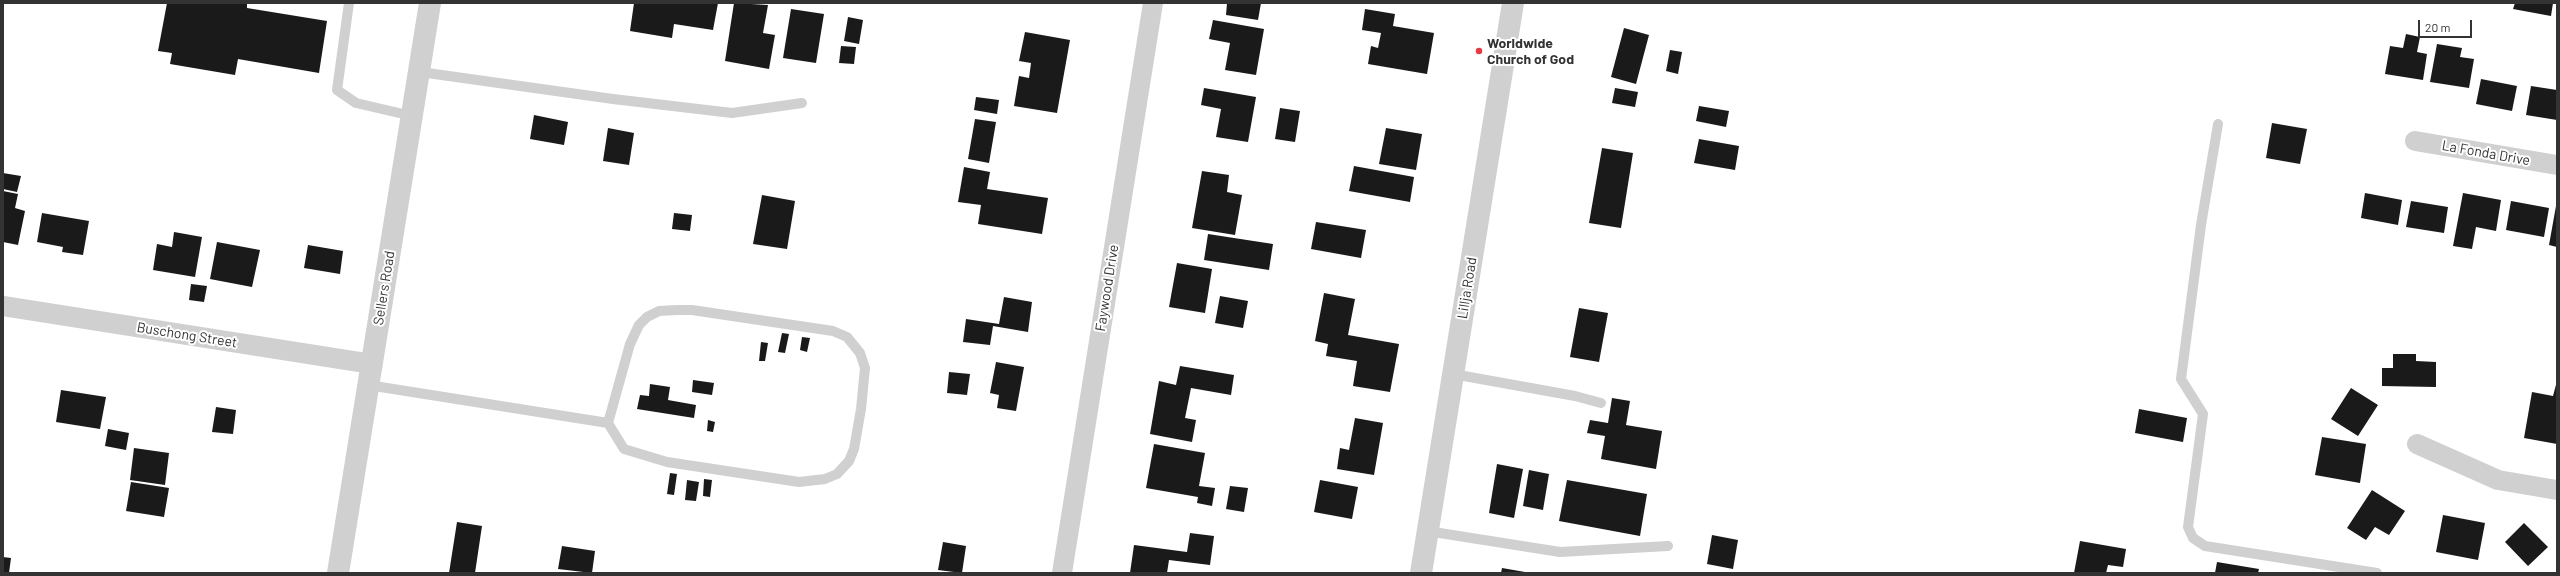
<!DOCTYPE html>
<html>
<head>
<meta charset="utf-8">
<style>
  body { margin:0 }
  #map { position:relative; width:2560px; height:576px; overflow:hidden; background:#fff; font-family:Barlow,sans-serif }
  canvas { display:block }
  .frame { position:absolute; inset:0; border:4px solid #333; pointer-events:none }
  .scale { position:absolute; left:2418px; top:20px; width:54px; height:18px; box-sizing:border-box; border:2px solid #333; border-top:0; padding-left:5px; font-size:12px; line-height:14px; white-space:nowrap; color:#333; -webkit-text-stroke:3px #fff; paint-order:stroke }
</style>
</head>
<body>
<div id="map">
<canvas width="2560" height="576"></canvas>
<div class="frame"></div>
<div class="scale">20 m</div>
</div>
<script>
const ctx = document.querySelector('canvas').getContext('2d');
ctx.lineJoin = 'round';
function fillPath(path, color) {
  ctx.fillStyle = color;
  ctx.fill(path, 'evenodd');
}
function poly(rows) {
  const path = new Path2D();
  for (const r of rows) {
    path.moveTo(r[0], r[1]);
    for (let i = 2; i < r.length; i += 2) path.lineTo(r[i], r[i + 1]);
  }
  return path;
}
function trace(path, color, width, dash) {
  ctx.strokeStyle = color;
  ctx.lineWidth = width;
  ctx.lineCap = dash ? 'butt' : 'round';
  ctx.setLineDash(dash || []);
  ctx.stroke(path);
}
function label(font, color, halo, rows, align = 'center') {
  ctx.font = font + ' Barlow,sans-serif';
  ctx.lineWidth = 4;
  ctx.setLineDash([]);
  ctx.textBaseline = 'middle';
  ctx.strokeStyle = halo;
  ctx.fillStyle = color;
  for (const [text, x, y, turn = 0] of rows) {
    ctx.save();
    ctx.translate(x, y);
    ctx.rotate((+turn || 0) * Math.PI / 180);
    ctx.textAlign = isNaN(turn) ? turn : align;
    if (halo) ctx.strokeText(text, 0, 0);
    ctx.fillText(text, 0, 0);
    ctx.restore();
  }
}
const building = poly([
  [167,3,247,3,247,8,327,21,319,73,238,59,235,75,170,64,172,53,158,51],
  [634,3,718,3,713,30,674,24,672,38,630,31],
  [734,3,768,5,763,33,775,35,769,69,725,61],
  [1227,3,1261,3,1258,20,1226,15],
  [2515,3,2553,3,2551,16,2513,9],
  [791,9,824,14,816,63,783,58],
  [1365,9,1395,14,1393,26,1434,33,1427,74,1368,64,1371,46,1378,48,1381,33,1362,30],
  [848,17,863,20,859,44,844,41],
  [1213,20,1264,29,1256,75,1225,70,1230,43,1209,39],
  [1624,28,1649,35,1636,84,1611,77],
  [1025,32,1070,40,1057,113,1014,106,1019,76,1029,78,1031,63,1019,61],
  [2406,34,2420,37,2417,52,2427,54,2423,80,2385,74,2390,46,2403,48],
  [2437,44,2462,48,2460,57,2474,59,2469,88,2430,82],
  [841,46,856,47,854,64,839,63],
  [1670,50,1682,52,1678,74,1666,71],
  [2481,79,2517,86,2512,111,2476,104],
  [2531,86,2557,90,2557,120,2526,115],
  [1204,88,1256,97,1248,142,1216,137,1221,109,1201,105],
  [1615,88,1638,92,1635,107,1612,103],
  [976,97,999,100,997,114,974,110],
  [1699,106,1729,111,1726,127,1696,121],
  [1280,108,1300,111,1295,142,1275,139],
  [534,115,568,122,564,145,530,139],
  [975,119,996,122,989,163,968,159],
  [2272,123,2307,129,2300,164,2266,158],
  [608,128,634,133,629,165,603,161],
  [1386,128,1422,134,1416,170,1379,164],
  [1699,139,1739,146,1735,170,1694,163],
  [1602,148,1633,153,1621,228,1589,223],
  [1354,166,1414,177,1410,202,1349,191],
  [964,167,990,172,987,189,1048,198,1042,234,978,224,981,205,958,202],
  [1202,171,1229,175,1227,192,1242,195,1235,235,1192,228],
  [3,173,21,176,17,192,3,189],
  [3,191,18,194,15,208,25,211,18,245,3,242],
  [2365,193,2402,200,2398,225,2361,218],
  [2463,193,2501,200,2496,231,2476,227,2472,249,2453,246],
  [762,195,795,201,787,249,753,244],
  [2411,201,2448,207,2444,233,2406,227],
  [2511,201,2549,208,2544,237,2506,230],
  [2556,206,2557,206,2557,247,2549,245],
  [42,213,89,221,83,255,62,252,63,247,37,242],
  [674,213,692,215,690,231,672,229],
  [1316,222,1366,230,1361,258,1311,249],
  [174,232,202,237,195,277,153,270,157,244,172,247],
  [1208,234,1273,244,1269,270,1204,260],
  [217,242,260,250,252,287,210,279],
  [308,245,343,251,340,274,304,268],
  [1177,263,1212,269,1205,313,1169,307],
  [191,284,207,286,204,302,189,300],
  [1324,293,1355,299,1348,335,1399,344,1390,392,1353,386,1357,361,1326,356,1328,344,1315,341],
  [1220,296,1248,301,1243,328,1215,323],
  [1004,297,1032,302,1028,332,993,326,990,345,963,342,966,319,999,324],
  [1579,308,1608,313,1599,362,1570,357],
  [782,333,789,334,785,353,778,352],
  [802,337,810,338,807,352,800,350],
  [761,342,768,343,765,361,759,361],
  [2393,354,2416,354,2416,361,2436,362,2436,387,2382,386,2382,368,2393,368],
  [996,362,1024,367,1016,411,997,408,999,395,990,393],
  [1180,366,1234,375,1231,395,1191,388,1185,418,1196,420,1192,442,1150,434,1159,381,1176,385],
  [949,372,970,374,967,395,947,393],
  [693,380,714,383,712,395,692,392],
  [2557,381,2557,444,2524,438,2532,392,2553,396],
  [650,384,670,387,668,400,696,405,694,418,637,409,640,395,649,396],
  [2351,388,2378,405,2358,436,2331,419],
  [61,390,106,397,100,429,56,422],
  [1612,398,1630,401,1626,425,1662,431,1656,469,1601,459,1605,436,1587,433,1590,420,1608,423],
  [216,407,236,410,233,434,212,432],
  [2139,409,2187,418,2183,442,2135,433],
  [1355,418,1383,423,1374,475,1337,469,1340,448,1349,450],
  [708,420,715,422,713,432,707,431],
  [108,429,129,433,126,450,105,446],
  [2322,437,2366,444,2360,483,2315,475],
  [1154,444,1205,453,1199,486,1215,488,1212,506,1197,503,1198,497,1146,488],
  [134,448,169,453,165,485,130,480],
  [1497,464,1523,469,1514,518,1489,513],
  [1529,470,1549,474,1543,510,1523,506],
  [670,473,677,474,674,495,667,494],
  [704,479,712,480,710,497,703,496],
  [687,480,699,482,696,501,685,500],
  [1320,480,1358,487,1352,519,1314,512],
  [1567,480,1647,494,1640,536,1559,521],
  [131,482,169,488,164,517,126,511],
  [1230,486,1248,488,1244,512,1226,509],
  [2372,490,2405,511,2389,535,2375,527,2366,540,2347,528],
  [2443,515,2485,523,2478,560,2436,552],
  [457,522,482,526,475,573,449,573],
  [2524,523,2548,547,2528,566,2505,542],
  [1190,533,1214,536,1210,565,1169,560,1167,573,1130,573,1134,545,1187,552],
  [1712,535,1738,540,1733,569,1707,564],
  [2080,541,2126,549,2123,567,2108,565,2106,573,2074,573],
  [943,542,966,546,962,573,938,570],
  [562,546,595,551,592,573,558,569],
  [3,557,11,558,9,573,3,573],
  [2217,562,2259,569,2258,573,2215,573],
  [1502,568,1525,572,1525,573,1501,573]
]);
const service = poly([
  [349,3,337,90,356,103,412,116],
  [420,72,613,99,732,113,802,103],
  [2218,124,2201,225,2181,379,2203,414,2188,527,2193,538,2205,546,2377,573],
  [1453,374,1575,396,1601,403],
  [368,385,608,423,630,344,639,325,647,317,659,311,677,310,692,310,833,331,847,337,860,353,865,368,861,409,854,449,849,461,837,474,825,479,799,482,667,462,624,449,608,423],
  [1427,531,1560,552,1668,546]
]);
const minor = poly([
  [2415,141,2557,165],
  [3,306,372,364],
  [2417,444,2498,480,2557,490],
  [1062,573,1153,3]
]);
const tertiary = poly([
  [338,573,430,3],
  [1421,573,1513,3]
]);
const markers = [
  [1479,51,4,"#e63946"]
];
const poiNames = [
  ["Worldwide",1487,43],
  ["Church of God",1487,59]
];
const streetNames = [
  ["La Fonda Drive",2486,153,10],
  ["Sellers Road",384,288,-81],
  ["Faywood Drive",1107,288,-81],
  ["Lillja Road",1467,288,-81],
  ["Buschong Street",187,335,9]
];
fillPath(building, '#1a1a1a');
trace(service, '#d0d0d0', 10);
trace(minor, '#d0d0d0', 20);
trace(tertiary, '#d0d0d0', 22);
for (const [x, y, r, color] of markers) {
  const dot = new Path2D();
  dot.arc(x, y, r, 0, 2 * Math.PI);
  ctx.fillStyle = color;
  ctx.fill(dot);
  trace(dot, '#fff', 1.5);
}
label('bold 14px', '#333', '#fff', poiNames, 'left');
label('14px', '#333', '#fff', streetNames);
</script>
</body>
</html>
